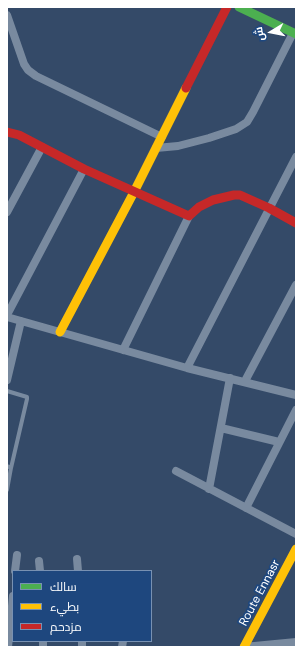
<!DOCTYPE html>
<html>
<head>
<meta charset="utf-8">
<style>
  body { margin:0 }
  #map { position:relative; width:303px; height:654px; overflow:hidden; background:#344a68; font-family:"DM Sans",Cairo,sans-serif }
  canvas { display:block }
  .frame { position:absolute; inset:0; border:8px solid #fff; pointer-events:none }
  .legend { position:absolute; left:12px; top:570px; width:140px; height:72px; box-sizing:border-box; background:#1e477e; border:1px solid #7891b2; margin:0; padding:5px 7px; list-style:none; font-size:12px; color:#fff }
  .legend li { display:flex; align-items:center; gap:8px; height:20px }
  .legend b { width:20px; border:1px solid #7891b2 }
  .north { position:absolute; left:251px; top:12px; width:40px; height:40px; -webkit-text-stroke:3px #1e477e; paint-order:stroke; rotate:260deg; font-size:11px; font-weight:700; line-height:16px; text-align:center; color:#fff }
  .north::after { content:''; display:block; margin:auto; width:14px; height:18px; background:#fff; clip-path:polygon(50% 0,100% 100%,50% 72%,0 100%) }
</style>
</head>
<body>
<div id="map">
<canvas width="303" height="654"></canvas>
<div class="frame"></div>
<ul class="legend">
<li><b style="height:5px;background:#4caf50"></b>سالك</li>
<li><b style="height:5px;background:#ffc107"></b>بطيء</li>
<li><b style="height:5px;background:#c62828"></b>مزدحم</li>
</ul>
<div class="north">ش</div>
</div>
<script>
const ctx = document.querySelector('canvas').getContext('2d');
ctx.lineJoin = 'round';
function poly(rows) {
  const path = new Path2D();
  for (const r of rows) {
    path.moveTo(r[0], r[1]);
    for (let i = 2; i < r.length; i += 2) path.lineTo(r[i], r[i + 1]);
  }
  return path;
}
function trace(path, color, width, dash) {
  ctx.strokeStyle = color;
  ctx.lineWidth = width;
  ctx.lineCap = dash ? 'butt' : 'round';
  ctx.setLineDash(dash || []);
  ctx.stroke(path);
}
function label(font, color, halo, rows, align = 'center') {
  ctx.font = font + ' "DM Sans",sans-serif';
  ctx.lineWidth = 3.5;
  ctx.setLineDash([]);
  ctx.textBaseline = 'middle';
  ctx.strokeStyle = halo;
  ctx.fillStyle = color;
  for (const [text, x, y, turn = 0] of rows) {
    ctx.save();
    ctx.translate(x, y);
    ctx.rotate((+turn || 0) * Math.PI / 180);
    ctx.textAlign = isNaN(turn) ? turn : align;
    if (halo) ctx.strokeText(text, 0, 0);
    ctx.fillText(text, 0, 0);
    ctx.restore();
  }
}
const lane = poly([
  [7,391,27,397,27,399,11,468,7,466],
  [7,490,11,468]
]);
const street = poly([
  [7,15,24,64,28,70,36,76,162,137],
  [156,148,178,146,209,138,236,129,247,122,253,112,293,33],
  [7,212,42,147],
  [7,315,84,169],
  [7,317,187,368,296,395],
  [123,350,189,216],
  [187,368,296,157],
  [7,380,21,321],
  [245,381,296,285],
  [221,428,279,442],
  [176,471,296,534],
  [209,489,230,378],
  [246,508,296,410],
  [77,559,78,571],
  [39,561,40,571],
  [15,571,17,555],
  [43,641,43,647],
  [82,641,82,647],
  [8,647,13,596],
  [122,647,123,641],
  [244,647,296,642]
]);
const fast = poly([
  [239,7,296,34]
]);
const slow = poly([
  [60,332,134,192,186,88],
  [244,647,296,549]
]);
const jam = poly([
  [186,88,227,7],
  [7,132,19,135,84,169,189,216,199,207,213,200,234,195,240,195,269,208,296,223]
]);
const streetNames = [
  ["Route Ennasr",260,593,-62]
];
trace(lane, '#798a9f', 4);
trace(street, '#798a9f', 8);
trace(fast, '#4caf50', 9);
trace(slow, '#ffc107', 9);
trace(jam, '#c62828', 9);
label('12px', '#fff', '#1e477e', streetNames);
</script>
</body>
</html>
